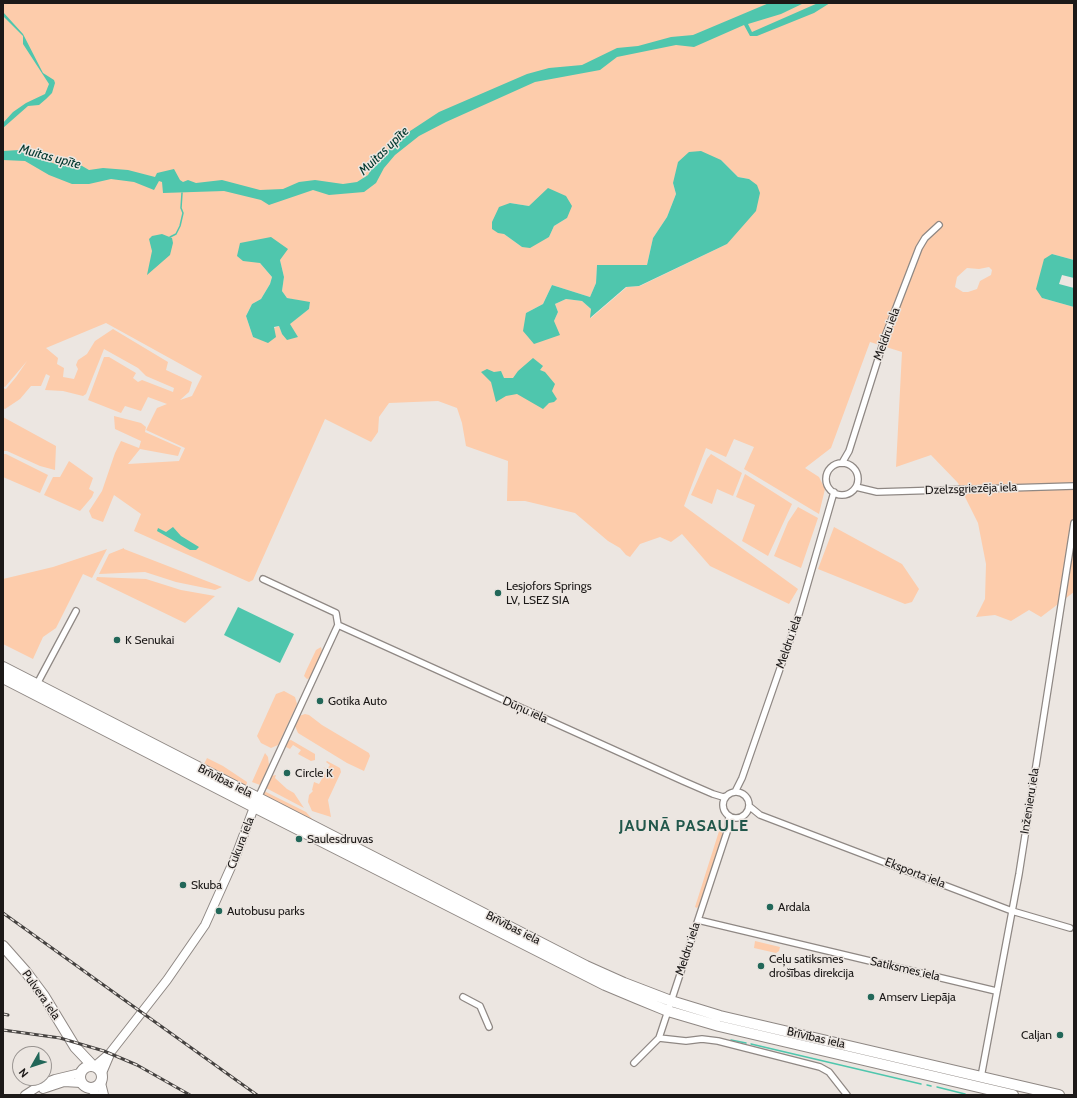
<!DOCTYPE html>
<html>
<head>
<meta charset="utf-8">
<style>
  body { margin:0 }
  #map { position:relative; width:1077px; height:1098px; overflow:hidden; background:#ece6e1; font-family:Cabin,sans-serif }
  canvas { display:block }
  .frame { position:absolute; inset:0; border:4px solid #1c1918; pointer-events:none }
  .north { position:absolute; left:12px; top:1046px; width:40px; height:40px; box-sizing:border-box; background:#ece6e1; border:1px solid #999491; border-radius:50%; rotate:231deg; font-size:11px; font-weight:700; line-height:16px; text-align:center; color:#1c1918 }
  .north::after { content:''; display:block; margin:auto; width:14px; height:18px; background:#226759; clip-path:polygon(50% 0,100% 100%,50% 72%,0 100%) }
</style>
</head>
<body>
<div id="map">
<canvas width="1077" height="1098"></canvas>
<div class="frame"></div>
<div class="north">N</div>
</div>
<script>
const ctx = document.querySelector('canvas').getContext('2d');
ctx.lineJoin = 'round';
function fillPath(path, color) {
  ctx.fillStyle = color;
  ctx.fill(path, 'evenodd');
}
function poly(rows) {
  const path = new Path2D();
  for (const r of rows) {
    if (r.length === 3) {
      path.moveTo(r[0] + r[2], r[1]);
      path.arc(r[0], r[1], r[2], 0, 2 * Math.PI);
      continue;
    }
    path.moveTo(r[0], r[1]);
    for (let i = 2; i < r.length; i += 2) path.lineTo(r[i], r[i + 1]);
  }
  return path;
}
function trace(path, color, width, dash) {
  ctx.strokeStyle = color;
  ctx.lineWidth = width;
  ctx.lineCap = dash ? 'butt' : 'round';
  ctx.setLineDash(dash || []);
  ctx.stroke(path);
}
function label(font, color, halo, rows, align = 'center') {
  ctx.font = font + ' Cabin,sans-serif';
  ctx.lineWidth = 3;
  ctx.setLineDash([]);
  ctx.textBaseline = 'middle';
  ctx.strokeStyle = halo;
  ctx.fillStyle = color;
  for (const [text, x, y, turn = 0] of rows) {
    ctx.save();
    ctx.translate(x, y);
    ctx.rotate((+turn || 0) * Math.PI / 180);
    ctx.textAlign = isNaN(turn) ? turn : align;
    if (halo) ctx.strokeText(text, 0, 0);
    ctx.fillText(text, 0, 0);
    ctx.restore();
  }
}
const green = poly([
  [3,3,1074,3,1074,260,1052,254,1042,298,1074,307,1074,592,1041,617,1029,610,1011,621,995,615,976,617,985,599,986,564,978,523,958,483,931,455,896,467,902,352,870,342,831,448,805,468,819,477,825,489,819,514,744,469,754,447,734,439,726,457,706,448,684,506,798,589,789,604,710,566,682,534,671,542,660,537,640,544,630,557,626,555,620,548,608,541,575,513,525,501,507,501,508,461,466,446,462,423,457,408,438,401,389,403,379,417,378,432,371,442,325,419,253,580,249,582,134,531,141,514,114,495,103,522,92,518,89,511,102,491,115,453,121,441,139,448,141,441,115,429,114,416,141,423,146,427,145,432,181,448,178,456,140,449,128,464,179,461,185,448,146,430,157,408,167,404,148,397,141,411,125,406,121,413,88,400,104,357,109,357,136,373,133,378,138,382,142,380,173,392,174,388,146,376,138,368,104,349,86,394,83,396,63,391,45,390,50,376,46,374,41,386,31,386,20,399,5,409,3,408,3,388,6,389,16,377,27,361,5,387,3,386],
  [721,160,738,177,749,179,727,244,640,286,627,287,591,318,591,309,582,301,566,299,555,304,558,312,554,321,526,313,543,304,552,285,590,297,596,283,597,265,647,265,653,238,667,217,676,194,673,183],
  [510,203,529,206,567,218,554,226,549,237,522,247,504,234],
  [280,260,284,277,282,291,287,298,310,303,309,309,289,324,298,337,282,334,279,326,253,337,246,316,252,304,261,299,270,284,272,277,260,263],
  [989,267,992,270,991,275,980,281,977,289,968,292,963,292,955,287,957,277,967,268,979,269],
  [106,323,202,376,192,396,180,400,189,392,192,382,166,370,168,362,113,329,95,341,87,354,78,360,76,365,78,369,74,379,63,377,64,368,57,364,58,358,46,348],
  [3,417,56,446,55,470,40,466,7,451,3,451],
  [3,454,6,454,48,475,40,493,3,477],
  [711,454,742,473,733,496,717,489,712,504,691,495,707,459],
  [69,461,93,478,89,489,94,492,92,497,80,511,44,495,53,477,60,477],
  [745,474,792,504,768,556,742,541,755,505,736,497],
  [798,507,818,518,801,568,774,556,788,522],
  [834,527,902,564,919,589,912,602,905,604,818,569],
  [124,548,124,549,222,587,215,590,176,582,145,572,99,574,109,554],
  [107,549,92,578,83,574,56,628,43,637,33,659,3,644,3,579,53,567],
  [97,577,146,579,181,590,215,596,185,623,96,580],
  [321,647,322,651,310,678,307,679,304,676,306,671,316,650],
  [284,691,295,697,297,704,278,745,271,748,261,743,257,736,276,694],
  [305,714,309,715,322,725,369,753,370,756,364,771,347,763,298,733,295,726,296,721,299,716],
  [291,740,315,754,315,760,311,761,298,754,301,750,293,745,290,749,286,747,287,741],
  [265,753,268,757,269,765,260,785,252,782],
  [207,758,223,766,247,782,246,788,204,764],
  [327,761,340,768,341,772,328,800,331,817,312,811,308,802,309,795,313,791,312,790,314,782,319,784,327,770,323,767,327,769,330,765,326,762],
  [276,775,275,778,287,789,294,793,304,808,266,788,271,776],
  [264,791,306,812,314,821,264,796],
  [720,828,723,835,699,906,697,908,695,907],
  [755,941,780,947,779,951,776,953,754,948]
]);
const water = poly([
  [769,3,804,3,781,14,748,24,752,32,818,3,830,3,814,13,757,36,750,36,744,25,694,47,676,45,617,57,600,70,535,82,446,122,419,136,395,155,384,168,376,183,364,192,329,195,313,190,269,205,261,200,224,191,163,193,162,182,159,181,154,190,134,182,111,179,89,184,72,184,49,175,25,161,3,160,3,151,19,150,58,165,77,163,89,170,103,168,128,170,155,177,157,173,174,169,180,180,183,182,188,180,196,183,222,180,260,190,283,189,299,182,315,180,343,184,357,182,368,175,375,163,401,137,439,112,527,74,549,68,582,65,617,48,638,46,671,37,693,35],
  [3,12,23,34,43,73,54,80,55,83,52,93,46,99,39,105,28,106,3,128,3,123,13,112,26,103,45,94,49,84,23,44,23,36,3,16],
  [701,151,721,160,738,177,749,179,757,185,760,193,756,211,727,244,639,286,626,287,590,318,591,309,582,301,566,299,555,304,558,312,554,321,560,335,534,344,523,331,526,313,543,304,552,285,590,297,596,283,597,265,647,265,653,238,667,217,676,194,673,183,678,162,689,152],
  [548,188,566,196,572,206,567,218,554,226,549,237,530,248,522,247,504,234,498,233,492,229,492,222,499,207,510,203,529,206],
  [162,234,172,238,173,243,170,255,147,275,152,251,149,239,152,236],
  [271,237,288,249,280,260,284,277,282,291,287,298,310,302,309,309,290,324,298,337,287,340,282,334,279,326,274,327,276,337,268,343,253,337,246,316,252,304,261,299,270,284,272,277,260,263,243,261,237,256,240,243],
  [1052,254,1074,260,1074,278,1062,275,1059,284,1074,288,1074,307,1042,298,1036,289,1044,259],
  [533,358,543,366,540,370,545,372,555,384,552,391,557,399,554,402,549,403,543,409,517,394,506,396,496,402,491,382,481,372,487,369,494,372,501,371,504,378,513,378,518,371],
  [173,527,181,536,199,547,196,550,190,550,157,531,158,528,166,532],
  [238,607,294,634,280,663,224,635]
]);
const stream = poly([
  [170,237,176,234,180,226,183,213,181,208,182,193],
  [731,1040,746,1043],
  [751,1044,921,1084],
  [927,1085,931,1086],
  [937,1087,965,1094]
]);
const minor = poly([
  [842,463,849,451,886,334,919,248,925,238,939,225],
  [842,479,16],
  [856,487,877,492,1074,486],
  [338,625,683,781,713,794,723,797,726,796],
  [37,684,76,611],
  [736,805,13],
  [735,792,742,778,799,614,834,492],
  [258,798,338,625,336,613,263,579],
  [749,806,760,815,1012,911,1070,928],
  [698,920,996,991],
  [463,997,480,1006,489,1027],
  [659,1038,686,1041,702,1039,718,1041,820,1067,829,1072,847,1095],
  [634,1063,659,1038,728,829,729,816],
  [981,1077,1019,874,1074,523]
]);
const secondary = poly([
  [95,1066,110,1053,167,980,205,925,235,858,256,802],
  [102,1073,110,1054],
  [101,1083,104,1095],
  [90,1088,97,1095],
  [43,1089,64,1082,81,1083],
  [25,1095,42,1084,55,1079,80,1073]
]);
const trunk = poly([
  [3,667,586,966,624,983,671,1001,720,1016,1059,1095],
  [3,678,254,807,605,985,636,998,668,1011,719,1026,1013,1095],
  [3,946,26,972,44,996,75,1047,92,1065],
  [91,1077,11]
]);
const rail = poly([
  [3,913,257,1095],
  [3,1014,8,1015],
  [3,1030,60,1038,104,1051,137,1065,190,1095]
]);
const markers = [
  [498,593,4,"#226759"],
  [117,640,4,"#226759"],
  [320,701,4,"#226759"],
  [287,773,4,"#226759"],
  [299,839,4,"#226759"],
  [183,885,4,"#226759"],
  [770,907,4,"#226759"],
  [219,911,4,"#226759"],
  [761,966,4,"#226759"],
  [871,997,4,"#226759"],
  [1060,1035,4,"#226759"]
];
const streetNames = [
  ["Meldru iela",887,334,-70],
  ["Dzelzsgriezēja iela",971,489,-2],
  ["Meldru iela",789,642,-71],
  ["Dūņu iela",525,710,24],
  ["Brīvības iela",225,781,27],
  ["Inženieru iela",1030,801,-81],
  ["Cukura iela",241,843,-69],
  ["Eksporta iela",915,873,21],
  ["Brīvības iela",513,928,27],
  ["Meldru iela",688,949,-72],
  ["Satiksmes iela",905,969,13],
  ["Pulvera iela",41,995,55],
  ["Brīvības iela",816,1038,13]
];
const poiNames = [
  ["Lesjofors Springs",506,586],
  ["LV, LSEZ SIA",506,600],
  ["K Senukai",125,640],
  ["Gotika Auto",328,701],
  ["Circle K",295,773],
  ["Saulesdruvas",307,839],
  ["Skuba",191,885],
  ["Ardala",778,907],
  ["Autobusu parks",227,911],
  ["Ceļu satiksmes",769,959],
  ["drošības direkcija",769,973],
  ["Amserv Liepāja",879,997],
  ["Caljan",1052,1035,"right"]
];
const waterNames = [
  ["Muitas upīte",384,151,-44],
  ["Muitas upīte",50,157,15]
];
const districtNames = [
  ["JAUNĀ PASAULE",684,826]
];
fillPath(green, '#fdccab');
fillPath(water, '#4fc6ad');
trace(stream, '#4fc6ad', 1.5);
trace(minor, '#8f8884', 8);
trace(secondary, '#8f8884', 10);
trace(trunk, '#8f8884', 12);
trace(minor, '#fff', 5.5);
trace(secondary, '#fff', 8);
trace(trunk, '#fff', 10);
trace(rail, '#454240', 3);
trace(rail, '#ece6e1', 1.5, [4.5]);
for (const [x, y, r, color] of markers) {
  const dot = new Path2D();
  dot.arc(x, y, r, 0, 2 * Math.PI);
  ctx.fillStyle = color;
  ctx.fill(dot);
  trace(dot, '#ece6e1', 1.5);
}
label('12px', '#1c1918', '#ece6e1', streetNames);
label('12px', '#1c1918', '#ece6e1', poiNames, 'left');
label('italic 13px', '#00372e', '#ece6e1', waterNames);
ctx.letterSpacing = '1px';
label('bold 16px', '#21574b', '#ece6e1', districtNames);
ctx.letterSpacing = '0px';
</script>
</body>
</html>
